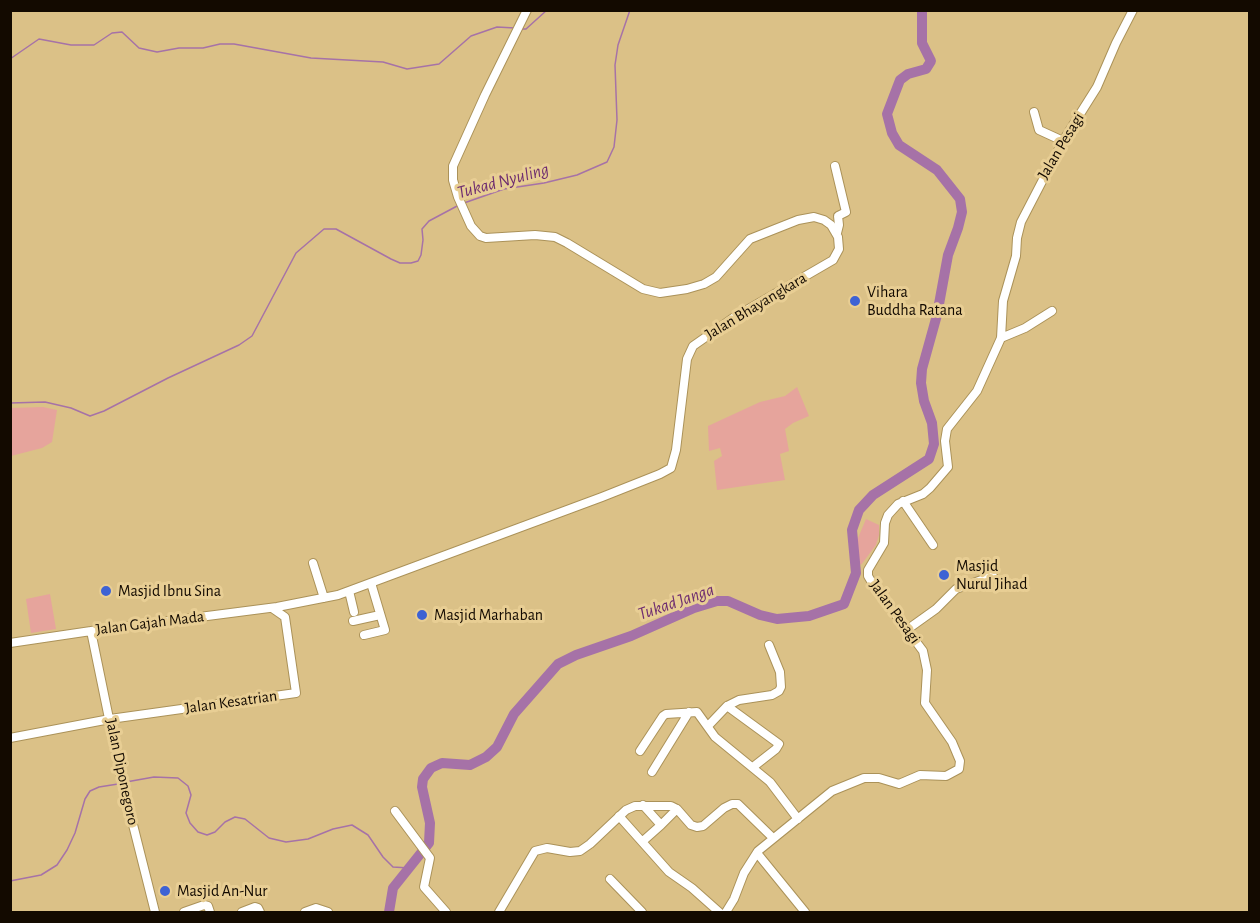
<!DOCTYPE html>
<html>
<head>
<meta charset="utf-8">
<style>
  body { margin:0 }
  #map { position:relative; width:1260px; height:923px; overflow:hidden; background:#dbc187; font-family:"Alegreya Sans",sans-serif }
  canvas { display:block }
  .frame { position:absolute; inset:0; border:12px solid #130a00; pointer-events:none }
</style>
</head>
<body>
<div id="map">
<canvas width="1260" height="923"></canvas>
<div class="frame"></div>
</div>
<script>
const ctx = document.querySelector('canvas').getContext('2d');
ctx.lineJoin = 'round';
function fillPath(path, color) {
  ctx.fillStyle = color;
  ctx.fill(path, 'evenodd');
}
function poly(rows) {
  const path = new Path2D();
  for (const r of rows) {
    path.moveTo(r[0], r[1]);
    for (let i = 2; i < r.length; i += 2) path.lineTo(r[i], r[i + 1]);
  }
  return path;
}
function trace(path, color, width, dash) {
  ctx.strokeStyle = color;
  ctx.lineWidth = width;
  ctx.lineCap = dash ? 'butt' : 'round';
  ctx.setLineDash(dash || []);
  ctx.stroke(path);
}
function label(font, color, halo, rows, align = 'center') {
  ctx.font = font + ' "Alegreya Sans",sans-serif';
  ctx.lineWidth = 6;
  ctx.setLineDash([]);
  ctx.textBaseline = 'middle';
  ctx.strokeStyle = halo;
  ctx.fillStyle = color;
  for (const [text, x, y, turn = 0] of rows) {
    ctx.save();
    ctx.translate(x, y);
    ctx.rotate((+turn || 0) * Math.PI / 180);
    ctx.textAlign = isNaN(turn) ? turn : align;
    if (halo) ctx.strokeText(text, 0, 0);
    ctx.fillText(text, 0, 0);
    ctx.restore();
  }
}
const green = poly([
  [797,387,809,416,793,423,785,429,789,451,780,454,785,480,717,490,714,461,722,456,720,448,709,451,708,426,760,402,785,396],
  [43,407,57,410,52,442,42,448,11,456,11,408],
  [866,519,879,525,879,535,876,545,861,565,857,558,855,545],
  [50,594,56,629,31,633,26,599]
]);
const stream = poly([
  [523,29,526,29,547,10],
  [10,59,39,39,71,45,94,45,112,33,122,32,139,48,157,52,179,48,203,48,220,44,234,44,311,58,383,62,407,69,439,64,471,36,497,27,515,28],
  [464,203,504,189,544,183,577,175,607,162,614,147,617,120,615,65,618,45,630,10],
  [10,403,45,402,71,408,90,416,104,411,168,378,239,345,252,336,296,253,324,229,336,229,391,259,400,263,411,263,418,261,421,255,423,240,422,229,429,221,459,205],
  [126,782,154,777,178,778,188,786,191,795,186,813,190,823,198,832,207,835,215,832,225,822,235,817,245,819,269,838,286,842,308,839,333,829,352,825,368,835,383,857,393,867,409,868],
  [10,881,41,875,57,865,67,850,75,833,85,799,90,791,99,787,118,784]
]);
const river = poly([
  [389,912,393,888,429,843,430,823,422,787,423,779,431,768,442,763,470,765,486,757,497,747,514,714,558,664,576,655,631,636,694,608,717,601,728,601,760,615,777,619,809,616,844,604,856,573,852,530,859,510,873,495,929,459,934,444,932,423,924,401,921,383,922,369,937,315,948,255,958,228,962,212,960,199,937,170,899,145,892,133,887,114,900,80,908,74,926,69,931,61,922,43,922,10]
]);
const minor = poly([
  [1034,112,1039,130,1063,141],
  [835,166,846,212,838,216,839,225,837,233],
  [1001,338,1025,328,1052,311],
  [903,501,933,545],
  [313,563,324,598],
  [349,591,354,612],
  [353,621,380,615],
  [908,629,936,609,956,589,993,576],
  [91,631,121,777,155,912],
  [364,635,385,630,371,583],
  [10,643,91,631,277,607,338,595,602,497,660,474,671,468,676,450,687,359,693,346,733,318,833,260,839,249,838,237,831,225,824,220,814,217,798,220,750,239,716,277,704,284,687,289,660,293,643,289,567,243,555,237,535,235,486,238,480,236,471,226,458,197,453,180,453,166,485,95,527,10],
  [708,726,727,706],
  [10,738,110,719,296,693,285,617,272,608],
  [640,751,663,716,666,714,697,712,715,737,770,782,798,819],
  [753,767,776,749,779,744,727,706,739,700,772,695,779,691,781,687,780,672,769,645],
  [652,772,689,712],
  [643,805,661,825,677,809],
  [395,811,430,858,424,887,446,912],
  [619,816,669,872,692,888,719,912],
  [643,841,661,825],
  [757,853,805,912],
  [610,879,642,912],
  [184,912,204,905,208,906,210,912],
  [242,912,255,907,258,908,260,912],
  [305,912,316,908,328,912],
  [499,912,535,851,547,848,570,852,580,851,590,844,626,810,635,806,671,806,677,809,691,825,697,827,703,826,724,808,732,804,738,804,773,838],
  [726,912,734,899,744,873,758,851,832,791,864,778,879,778,899,784,920,775,946,776,959,769,960,761,952,742,925,703,927,670,923,651,874,586,868,576,868,570,884,543,885,523,888,515,898,504,923,494,930,488,948,467,945,441,947,429,977,391,1001,338,1003,301,1016,256,1017,238,1021,222,1063,141,1097,87,1116,43,1133,10]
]);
const markers = [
  [855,301,6,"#3d62d4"],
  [944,575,6,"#3d62d4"],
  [106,591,6,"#3d62d4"],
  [422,615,6,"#3d62d4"],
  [165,891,6,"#3d62d4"]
];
const streetNames = [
  ["Jalan Pesagi",1061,146,-59],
  ["Jalan Bhayangkara",756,306,-31],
  ["Jalan Pesagi",895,612,54],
  ["Jalan Gajah Mada",150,623,-7],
  ["Jalan Kesatrian",231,702,-8],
  ["Jalan Diponegoro",122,772,78]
];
const poiNames = [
  ["Vihara",867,292],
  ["Buddha Ratana",867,310],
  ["Masjid",956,566],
  ["Nurul Jihad",956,584],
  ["Masjid Ibnu Sina",118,591],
  ["Masjid Marhaban",434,615],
  ["Masjid An-Nur",177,891]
];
const waterNames = [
  ["Tukad Nyuling",503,181,-15],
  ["Tukad Janga",676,602,-19]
];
fillPath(green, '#e6a49c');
trace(stream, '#a672a7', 1.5);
trace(river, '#a672a7', 10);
trace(minor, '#ab9259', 10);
trace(minor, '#fff', 8);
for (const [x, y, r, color] of markers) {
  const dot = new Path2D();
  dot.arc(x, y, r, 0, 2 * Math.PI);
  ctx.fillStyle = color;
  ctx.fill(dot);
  trace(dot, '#e8ce94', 2);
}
label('16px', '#130a00', '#e8ce94', streetNames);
label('16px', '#130a00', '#e8ce94', poiNames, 'left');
label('italic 18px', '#6f2e70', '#e8ce94', waterNames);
</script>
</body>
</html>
